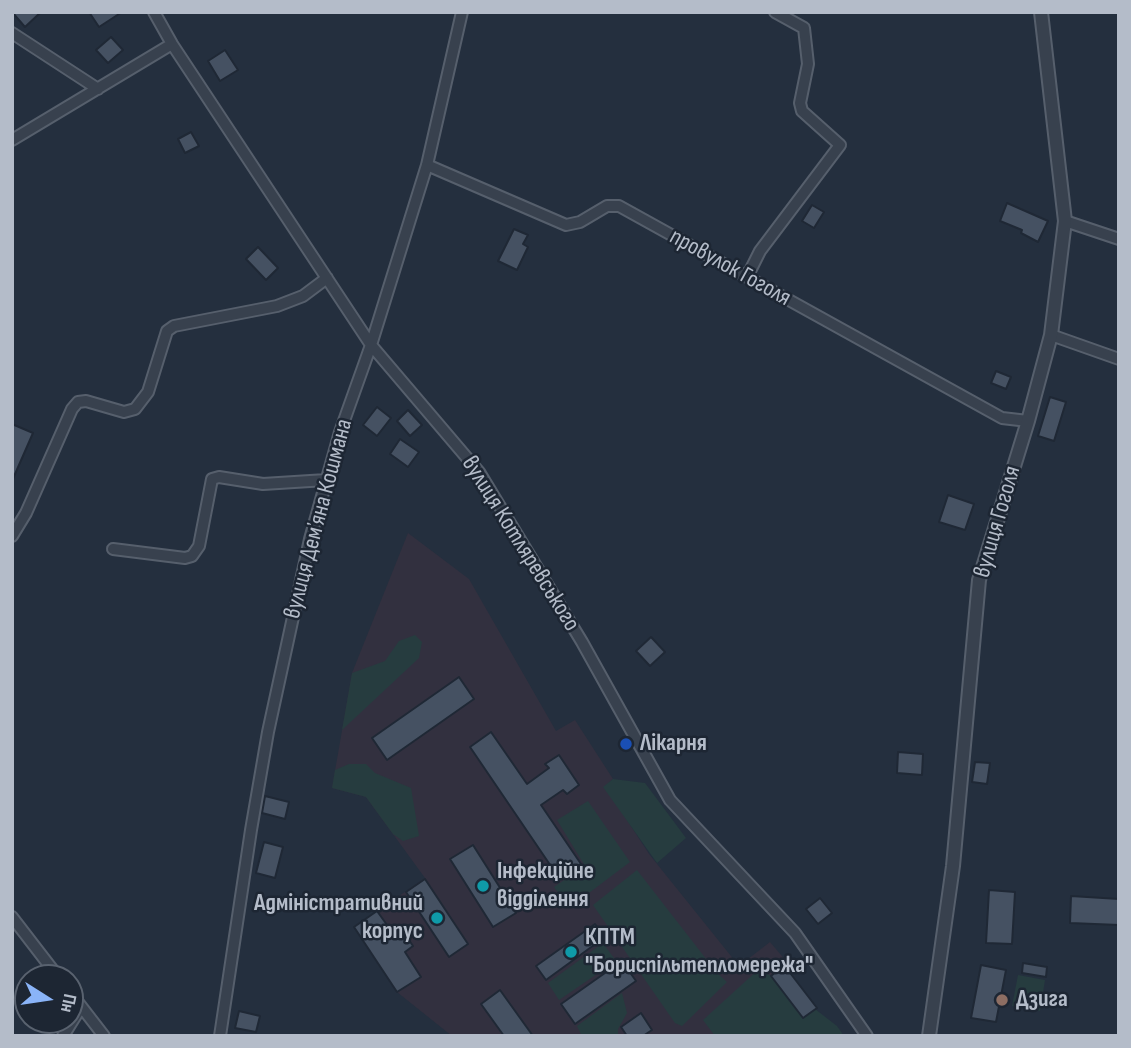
<!DOCTYPE html>
<html>
<head>
<meta charset="utf-8">
<style>
  body { margin:0 }
  #map { position:relative; width:1131px; height:1048px; overflow:hidden; background:#242f3e; font-family:"Sofia Sans Condensed",sans-serif }
  canvas { display:block }
  .frame { position:absolute; inset:0; border:14px solid #b4bcc9; pointer-events:none }
  .north { position:absolute; left:14px; top:964px; width:70px; height:70px; box-sizing:border-box; background:#1d2633; border:2px solid #59626f; border-radius:50%; rotate:102deg; font-size:19px; font-weight:700; line-height:28px; text-align:center; color:#b4bcc9 }
  .north::after { content:''; display:block; margin:auto; width:24px; height:32px; background:#8ab4f8; clip-path:polygon(50% 0,100% 100%,50% 72%,0 100%) }
</style>
</head>
<body>
<div id="map">
<canvas width="1131" height="1048"></canvas>
<div class="frame"></div>
<div class="north">Пн</div>
</div>
<script>
const ctx = document.querySelector('canvas').getContext('2d');
ctx.lineJoin = 'round';
function fillPath(path, color) {
  ctx.fillStyle = color;
  ctx.fill(path, 'evenodd');
}
function poly(rows) {
  const path = new Path2D();
  for (const r of rows) {
    path.moveTo(r[0], r[1]);
    for (let i = 2; i < r.length; i += 2) path.lineTo(r[i], r[i + 1]);
  }
  return path;
}
function trace(path, color, width, dash) {
  ctx.strokeStyle = color;
  ctx.lineWidth = width;
  ctx.lineCap = dash ? 'butt' : 'round';
  ctx.setLineDash(dash || []);
  ctx.stroke(path);
}
function label(font, color, halo, rows, align = 'center') {
  ctx.font = font + ' "Sofia Sans Condensed",sans-serif';
  ctx.lineWidth = 5;
  ctx.setLineDash([]);
  ctx.textBaseline = 'middle';
  ctx.strokeStyle = halo;
  ctx.fillStyle = color;
  for (const [text, x, y, turn = 0] of rows) {
    ctx.save();
    ctx.translate(x, y);
    ctx.rotate((+turn || 0) * Math.PI / 180);
    ctx.textAlign = isNaN(turn) ? turn : align;
    if (halo) ctx.strokeText(text, 0, 0);
    ctx.fillText(text, 0, 0);
    ctx.restore();
  }
}
const medical = poly([
  [408,533,469,579,556,731,575,720,613,779,605,786,649,854,739,966,770,942,787,962,784,965,817,1008,803,1018,816,1036,452,1036,397,992,354,927,425,878,366,797,332,788,352,673]
]);
const green = poly([
  [415,635,422,642,419,658,342,730,352,673,385,661,399,641],
  [349,764,366,764,375,773,411,788,419,836,403,841,393,834,366,797,332,788,335,770],
  [613,779,645,783,686,838,657,863,603,787],
  [588,801,630,862,569,908,554,887,585,866,557,820],
  [637,870,717,973,727,982,682,1026,675,1023,593,905],
  [603,943,616,961,559,1000,548,983],
  [759,969,771,976,803,1018,815,1009,837,1026,844,1036,715,1036,703,1020],
  [1018,975,1045,980,1040,1011,1012,1006],
  [622,993,627,1013,618,1029,618,1036,582,1036,577,1026]
]);
const building = poly([
  [12,12,41,12,25,27,12,12],
  [89,12,122,12,99,27,89,12],
  [111,37,123,50,108,63,96,50,111,37],
  [225,50,238,70,220,81,208,61,225,50],
  [191,132,199,146,185,153,178,139,191,132],
  [1007,203,1048,221,1038,242,1021,233,1022,230,1000,221,1007,203],
  [812,205,824,212,814,228,802,221,812,205],
  [514,229,528,235,523,244,528,247,517,270,498,261,514,229],
  [258,247,278,268,266,280,246,259,258,247],
  [996,371,1011,377,1006,389,991,383,996,371],
  [1050,397,1066,402,1054,441,1038,436,1050,397],
  [377,407,391,418,377,436,363,425,377,407],
  [408,410,422,425,410,436,397,421,408,410],
  [12,424,33,433,12,481,12,424],
  [400,439,419,452,408,467,390,454,400,439],
  [948,495,974,504,965,530,939,522,948,495],
  [651,637,665,652,650,666,636,651,651,637],
  [459,677,474,699,387,760,372,738,459,677],
  [491,732,527,784,549,768,545,764,559,755,579,785,567,794,563,790,541,805,581,864,559,878,470,747,491,732],
  [898,752,923,754,922,775,897,773,898,752],
  [975,762,990,763,987,784,972,782,975,762],
  [265,796,289,802,285,819,262,813,265,796],
  [264,842,283,847,275,878,256,873,264,842],
  [473,845,516,913,493,927,450,859,473,845],
  [425,879,468,944,449,957,406,892,425,879],
  [989,890,1015,892,1012,944,986,943,989,890],
  [1071,896,1119,899,1119,925,1070,923,1071,896],
  [820,898,832,913,818,924,806,909,820,898],
  [377,911,395,936,403,931,413,946,405,952,421,977,397,992,354,927,377,911],
  [595,924,605,937,546,980,536,966,595,924],
  [622,961,636,981,575,1024,561,1004,622,961],
  [1023,963,1047,967,1046,977,1022,973,1023,963],
  [784,965,817,1008,803,1018,771,976,784,965],
  [981,965,1006,970,996,1022,971,1018,981,965],
  [500,990,533,1036,504,1036,481,1004,500,990],
  [239,1011,260,1016,256,1032,235,1028,239,1011],
  [641,1013,652,1030,643,1036,627,1036,621,1027,641,1013]
]);
const minor = poly([
  [154,12,172,44,371,345,479,472,582,642,670,800,795,933,867,1036],
  [12,33,98,89],
  [12,140,172,44],
  [427,165,566,225,580,222,607,206,619,206,1002,418,1028,421],
  [1065,221,1119,239],
  [747,277,760,251,840,145,802,111,800,103,808,64,804,28,775,12],
  [1051,335,1119,359],
  [12,536,26,513,72,409,78,402,86,401,124,412,135,409,148,392,167,331,174,326,277,306,303,296,327,278],
  [113,549,185,558,192,556,199,546,212,479,219,477,263,484,326,480],
  [12,917,59,978],
  [70,992,104,1036],
  [63,1036,81,1007],
  [220,1036,251,830,268,732,310,539,340,432,371,345,427,165,462,12]
]);
const tertiary = poly([
  [929,1036,953,866,979,580,1028,421,1051,335,1065,221,1041,12]
]);
const markers = [
  [626,744,7,"#1a4fb4"],
  [483,886,7,"#0f9aa8"],
  [437,918,7,"#0f9aa8"],
  [571,952,7,"#0f9aa8"],
  [1002,1000,7,"#8d6e63"]
];
const streetNames = [
  ["провулок Гоголя",730,268,29],
  ["вулиця Демʼяна Кошмана",319,519,-75],
  ["вулиця Гоголя",998,522,-74],
  ["вулиця Котляревського",520,544,58]
];
const poiNames = [
  ["Лікарня",640,744],
  ["Інфекційне",497,872],
  ["відділення",497,900],
  ["Адміністративний",423,904,"right"],
  ["корпус",423,932,"right"],
  ["КПТМ",585,938],
  ["\"Бориспільтепломережа\"",585,966],
  ["Дзига",1016,1000]
];
fillPath(medical, '#32303f');
fillPath(green, '#263c3f');
fillPath(building, '#455162');
trace(building, '#1f2835', 2);
trace(minor, '#565f6c', 14);
trace(tertiary, '#565f6c', 16);
trace(minor, '#38414e', 10);
trace(tertiary, '#38414e', 12);
for (const [x, y, r, color] of markers) {
  const dot = new Path2D();
  dot.arc(x, y, r, 0, 2 * Math.PI);
  ctx.fillStyle = color;
  ctx.fill(dot);
  trace(dot, '#1d2633', 2.5);
}
label('24px', '#b4bcc9', '#1d2633', streetNames);
label('bold 24px', '#b4bcc9', '#1d2633', poiNames, 'left');
</script>
</body>
</html>
